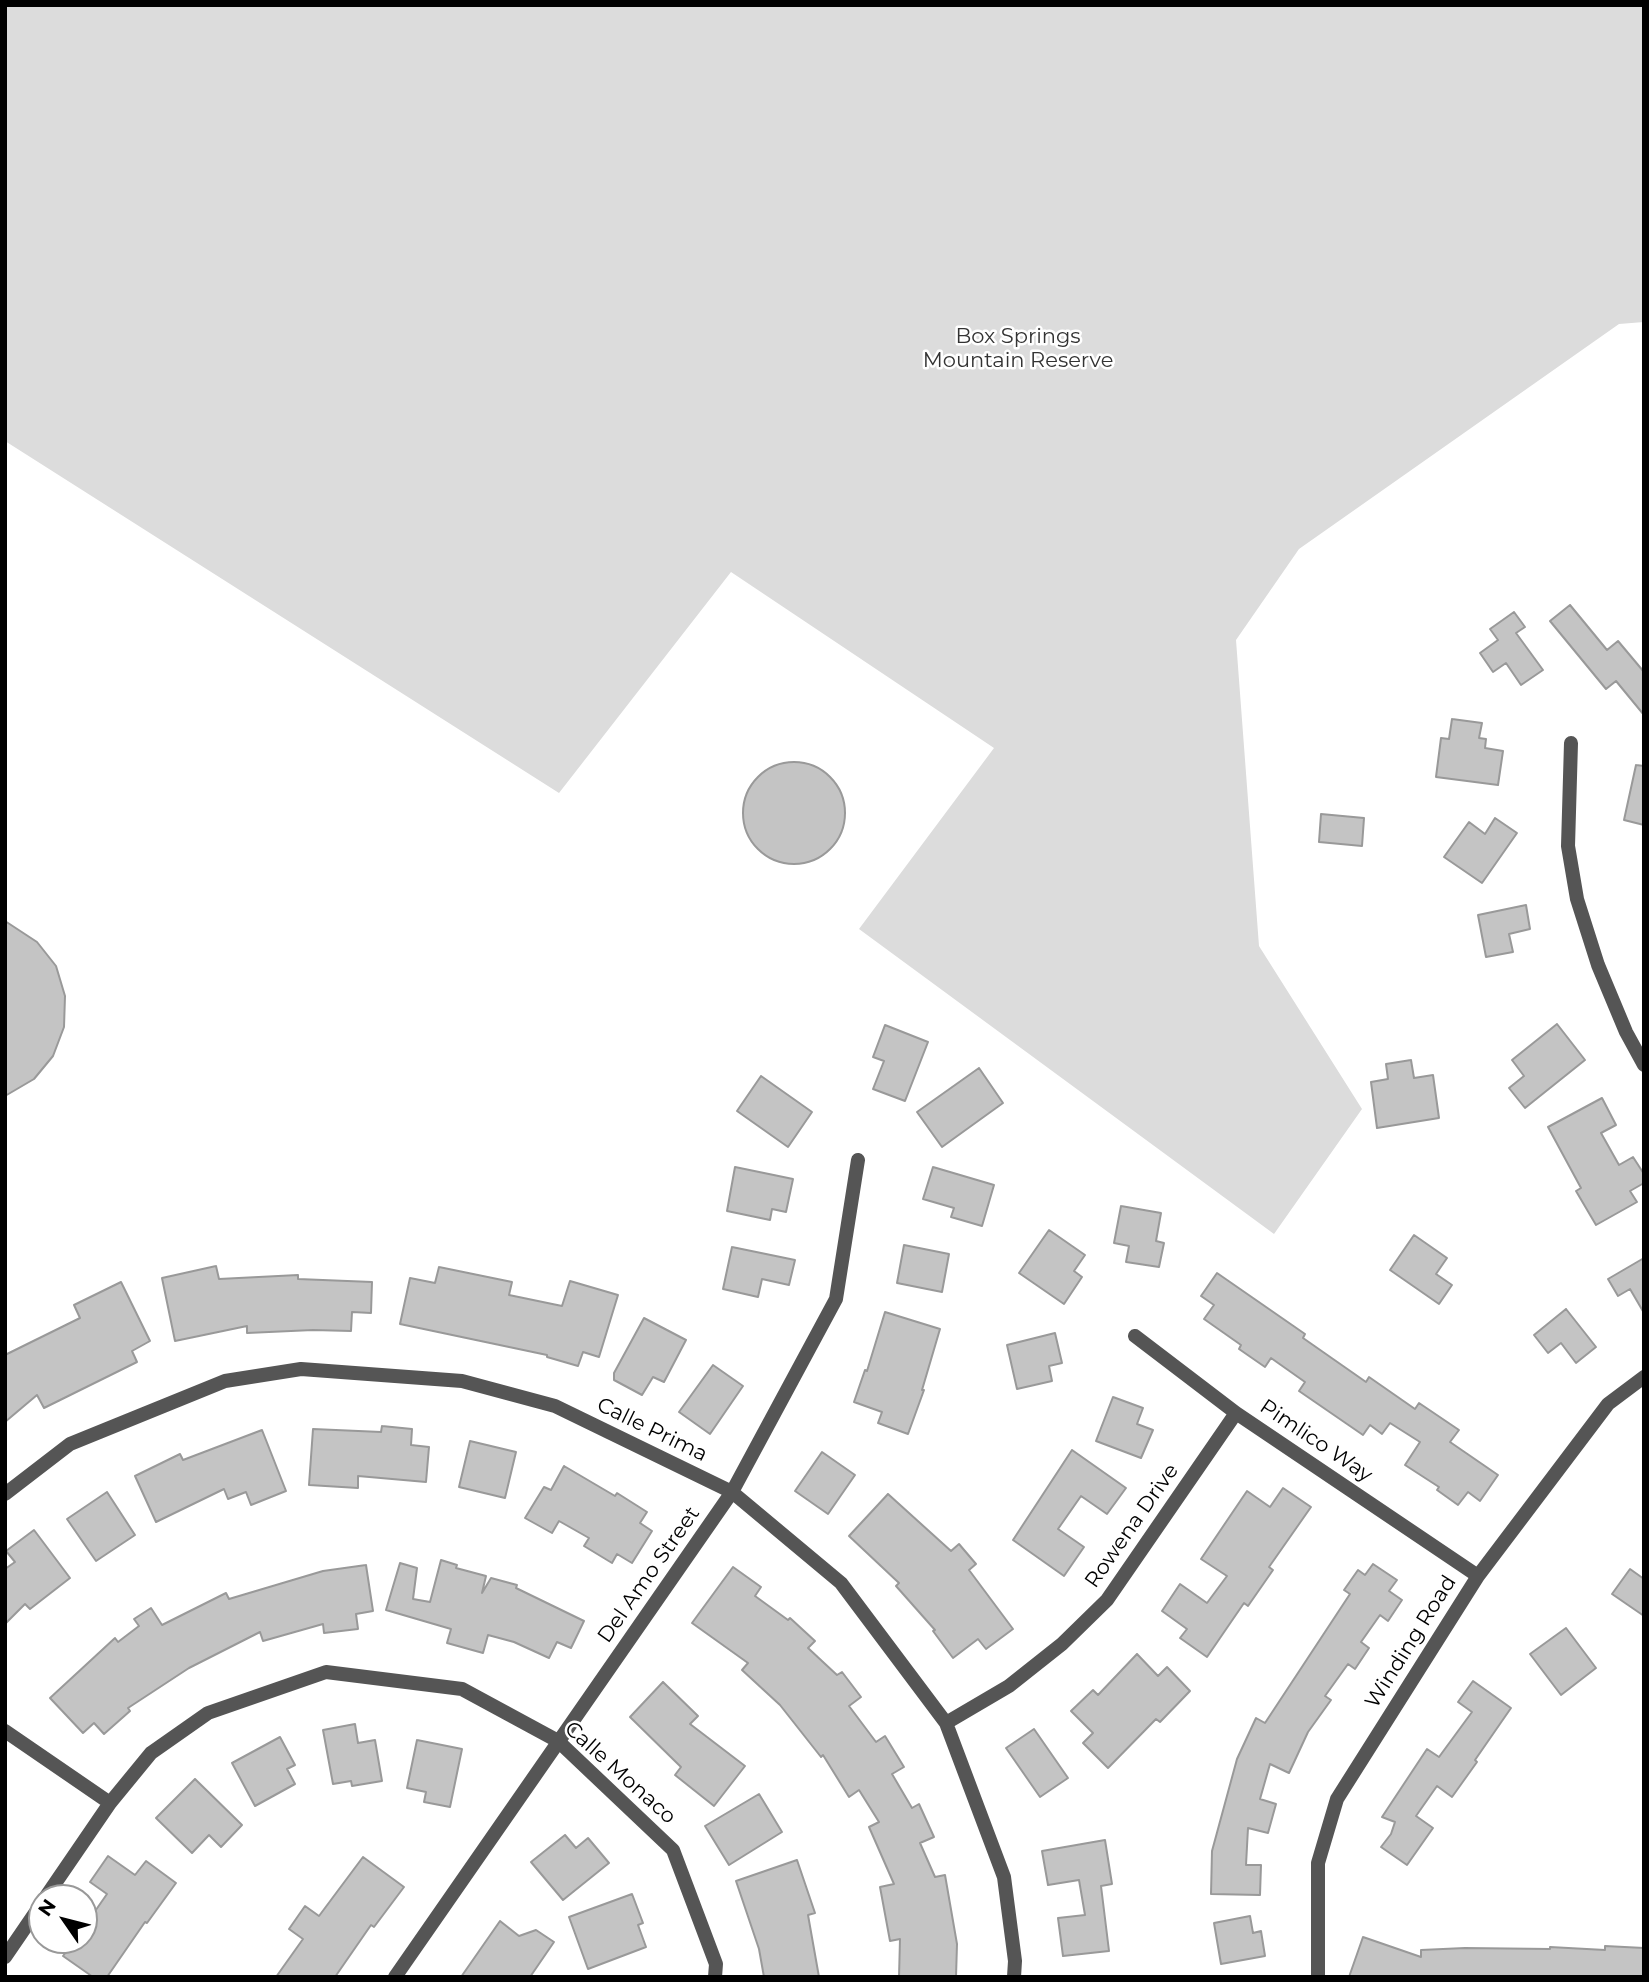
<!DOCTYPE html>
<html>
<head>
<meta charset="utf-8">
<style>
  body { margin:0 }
  #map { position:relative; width:1649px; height:1982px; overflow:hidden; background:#fff; font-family:Montserrat,sans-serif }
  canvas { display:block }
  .frame { position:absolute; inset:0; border:7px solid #000; pointer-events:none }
  .north { position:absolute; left:28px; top:1884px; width:70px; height:70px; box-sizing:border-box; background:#fff; border:2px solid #999; border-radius:50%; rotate:305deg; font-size:19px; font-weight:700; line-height:28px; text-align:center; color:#000 }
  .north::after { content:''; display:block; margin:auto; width:24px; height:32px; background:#000; clip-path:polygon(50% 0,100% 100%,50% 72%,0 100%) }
</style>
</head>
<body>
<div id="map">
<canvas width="1649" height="1982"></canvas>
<div class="frame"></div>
<div class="north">N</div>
</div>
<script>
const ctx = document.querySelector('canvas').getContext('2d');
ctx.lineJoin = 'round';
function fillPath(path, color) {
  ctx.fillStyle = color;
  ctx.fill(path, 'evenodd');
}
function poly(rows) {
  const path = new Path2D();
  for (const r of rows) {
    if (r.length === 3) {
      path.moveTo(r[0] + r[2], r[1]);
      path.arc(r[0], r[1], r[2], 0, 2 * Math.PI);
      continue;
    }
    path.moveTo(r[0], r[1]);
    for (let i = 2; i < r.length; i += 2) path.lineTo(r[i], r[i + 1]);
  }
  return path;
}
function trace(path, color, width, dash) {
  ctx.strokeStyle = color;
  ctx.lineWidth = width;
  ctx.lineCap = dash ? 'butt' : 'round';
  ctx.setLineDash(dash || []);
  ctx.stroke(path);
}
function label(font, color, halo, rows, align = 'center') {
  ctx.font = font + ' Montserrat,sans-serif';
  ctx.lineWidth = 5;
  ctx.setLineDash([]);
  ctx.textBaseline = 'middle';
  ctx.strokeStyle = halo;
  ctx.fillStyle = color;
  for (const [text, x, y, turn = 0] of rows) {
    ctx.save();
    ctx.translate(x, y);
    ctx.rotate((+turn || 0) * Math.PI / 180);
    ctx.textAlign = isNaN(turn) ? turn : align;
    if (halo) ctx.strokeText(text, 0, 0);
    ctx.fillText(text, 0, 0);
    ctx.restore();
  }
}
const green = poly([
  [5,5,1644,5,1644,322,1619,324,1299,549,1236,640,1259,946,1362,1109,1274,1234,859,929,994,748,731,572,559,793,5,441]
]);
const building = poly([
  [1570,605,1607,650,1618,641,1644,672,1644,715,1616,681,1606,689,1550,621,1570,605],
  [1514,612,1525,627,1516,633,1543,670,1521,685,1506,663,1493,672,1480,653,1498,640,1490,629,1514,612],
  [1452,719,1482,723,1479,738,1486,739,1485,748,1503,751,1498,785,1436,777,1441,738,1449,739,1452,719],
  [794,813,51],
  [1636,765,1644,766,1644,825,1624,820,1636,765],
  [1321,814,1364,818,1362,846,1319,842,1321,814],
  [1495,818,1517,833,1482,883,1444,857,1469,822,1485,834,1495,818],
  [1526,905,1530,929,1509,934,1513,952,1486,957,1478,915,1526,905],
  [5,921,37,942,56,966,65,996,64,1027,53,1056,34,1079,5,1096,5,921],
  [1557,1024,1585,1060,1525,1108,1509,1088,1524,1076,1512,1060,1557,1024],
  [885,1025,928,1042,905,1101,873,1089,884,1061,873,1057,885,1025],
  [1411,1060,1414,1078,1433,1075,1439,1118,1377,1128,1371,1082,1388,1079,1386,1064,1411,1060],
  [979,1068,1003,1103,942,1147,917,1112,979,1068],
  [761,1076,812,1112,788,1147,737,1111,761,1076],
  [1602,1098,1616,1125,1601,1133,1619,1165,1633,1157,1644,1174,1644,1183,1630,1191,1637,1202,1596,1225,1576,1191,1581,1188,1548,1127,1602,1098],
  [735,1167,793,1179,786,1212,772,1209,770,1220,727,1211,735,1167],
  [933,1167,994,1185,982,1226,951,1217,954,1208,923,1199,933,1167],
  [1121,1206,1161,1213,1156,1241,1164,1243,1159,1267,1126,1262,1129,1246,1114,1243,1121,1206],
  [1049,1230,1085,1255,1074,1271,1082,1277,1064,1304,1019,1273,1049,1230],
  [1414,1235,1447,1258,1436,1274,1452,1285,1439,1304,1390,1270,1414,1235],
  [904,1245,949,1254,942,1292,897,1283,904,1245],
  [732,1247,795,1260,789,1285,762,1279,758,1297,723,1289,732,1247],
  [1644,1258,1644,1313,1630,1289,1618,1296,1608,1279,1644,1258],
  [216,1266,219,1279,298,1275,298,1279,372,1282,371,1313,352,1312,351,1331,313,1330,247,1333,247,1326,175,1341,162,1278,216,1266],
  [439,1267,512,1282,509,1295,562,1306,570,1281,618,1295,599,1357,583,1352,578,1366,547,1357,547,1355,400,1324,410,1278,435,1283,439,1267],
  [1217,1273,1305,1334,1303,1338,1366,1382,1369,1377,1415,1409,1419,1403,1459,1430,1450,1442,1498,1475,1480,1501,1468,1492,1458,1505,1437,1490,1439,1487,1405,1465,1420,1442,1390,1423,1382,1434,1370,1425,1363,1435,1299,1391,1305,1382,1271,1358,1265,1367,1239,1349,1241,1345,1204,1319,1214,1305,1201,1296,1217,1273],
  [121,1282,150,1341,132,1351,137,1362,44,1408,37,1395,5,1422,5,1355,80,1318,74,1305,121,1282],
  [1566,1309,1596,1347,1576,1363,1561,1343,1548,1353,1534,1335,1566,1309],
  [885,1312,940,1329,922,1390,924,1390,908,1434,878,1423,882,1412,854,1402,865,1370,867,1371,885,1312],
  [644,1318,686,1340,664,1382,653,1377,642,1395,614,1380,614,1373,644,1318],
  [1055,1333,1062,1363,1049,1366,1052,1381,1017,1389,1007,1345,1055,1333],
  [713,1365,743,1386,710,1434,679,1412,713,1365],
  [1113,1397,1143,1408,1137,1424,1153,1430,1141,1458,1096,1441,1113,1397],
  [382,1426,412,1429,411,1445,429,1447,426,1482,358,1476,358,1488,309,1485,313,1429,381,1432,382,1426],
  [262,1430,286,1491,251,1505,246,1492,228,1499,224,1489,156,1522,135,1476,180,1454,183,1460,262,1430],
  [470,1441,516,1452,505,1498,459,1487,470,1441],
  [1072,1450,1126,1488,1107,1514,1081,1496,1058,1529,1084,1547,1064,1576,1013,1540,1072,1450],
  [822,1452,855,1475,828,1514,795,1491,822,1452],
  [564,1466,615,1496,617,1493,647,1512,640,1523,652,1531,632,1563,617,1554,612,1563,584,1546,589,1538,559,1521,552,1533,525,1518,544,1487,551,1490,564,1466],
  [1283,1488,1311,1507,1269,1567,1273,1570,1248,1606,1244,1603,1207,1657,1180,1638,1187,1629,1162,1611,1180,1584,1207,1603,1227,1576,1201,1559,1247,1491,1270,1507,1283,1488],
  [107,1492,135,1535,96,1561,67,1519,107,1492],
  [888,1494,951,1551,959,1544,976,1564,969,1570,1013,1629,986,1649,978,1639,953,1658,933,1631,935,1630,896,1586,899,1583,849,1536,888,1494],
  [34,1530,70,1578,30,1609,25,1604,5,1624,5,1569,15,1562,6,1551,34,1530],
  [441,1560,457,1565,456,1568,486,1576,482,1593,491,1578,517,1585,516,1588,584,1621,571,1648,557,1642,549,1658,514,1642,488,1635,483,1653,447,1643,451,1629,386,1610,400,1563,417,1568,413,1599,430,1602,441,1560],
  [1373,1564,1397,1580,1389,1591,1402,1600,1388,1621,1380,1615,1361,1642,1369,1648,1355,1669,1348,1664,1325,1696,1331,1700,1308,1732,1289,1773,1270,1764,1260,1799,1276,1804,1268,1833,1248,1828,1246,1865,1261,1865,1260,1895,1211,1894,1212,1851,1237,1759,1256,1718,1265,1723,1350,1594,1344,1590,1358,1570,1365,1575,1373,1564],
  [366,1565,373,1611,356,1614,358,1629,324,1633,323,1624,263,1641,260,1632,189,1668,128,1708,130,1711,104,1734,94,1723,83,1733,50,1698,115,1638,118,1642,139,1626,134,1619,151,1608,162,1625,226,1593,229,1599,323,1571,366,1565],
  [733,1567,761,1587,755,1596,788,1620,790,1618,815,1641,808,1648,837,1675,842,1672,861,1697,849,1706,876,1742,885,1736,904,1767,892,1774,912,1808,919,1804,934,1837,920,1843,935,1877,945,1875,957,1944,956,1977,899,1977,900,1939,890,1941,880,1887,894,1884,869,1827,879,1822,859,1790,849,1797,823,1755,821,1757,780,1705,742,1670,748,1663,692,1623,733,1567],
  [1630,1569,1644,1579,1644,1616,1612,1594,1630,1569],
  [1566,1628,1596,1668,1561,1695,1530,1654,1566,1628],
  [1137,1654,1158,1676,1167,1667,1190,1691,1160,1722,1156,1719,1108,1768,1083,1743,1093,1733,1071,1711,1093,1690,1098,1695,1137,1654],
  [1473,1681,1511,1708,1475,1760,1477,1762,1452,1797,1437,1786,1416,1816,1433,1828,1407,1865,1381,1847,1391,1834,1395,1822,1382,1817,1427,1749,1439,1757,1472,1712,1458,1702,1473,1681],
  [663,1682,698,1716,690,1724,745,1766,714,1806,675,1775,681,1767,630,1717,663,1682],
  [355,1724,358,1743,375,1740,382,1781,352,1786,351,1781,333,1784,323,1730,355,1724],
  [1034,1729,1068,1778,1040,1797,1006,1748,1034,1729],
  [280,1737,295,1765,287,1769,295,1784,255,1806,232,1763,280,1737],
  [417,1740,462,1749,450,1807,424,1802,426,1792,407,1788,417,1740],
  [195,1779,242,1825,221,1847,209,1835,192,1853,156,1818,195,1779],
  [759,1794,782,1832,729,1865,705,1826,759,1794],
  [565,1835,576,1848,588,1838,609,1863,563,1900,531,1862,565,1835],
  [1105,1840,1112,1884,1101,1886,1109,1951,1063,1956,1058,1918,1085,1915,1079,1880,1048,1885,1042,1851,1105,1840],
  [108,1856,135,1875,146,1861,176,1883,147,1923,145,1922,107,1977,93,1977,63,1956,75,1940,84,1940,84,1927,107,1894,90,1882,108,1856],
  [363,1857,404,1887,374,1927,371,1925,335,1977,276,1977,303,1939,289,1929,305,1906,319,1916,363,1857],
  [797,1860,815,1913,808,1915,819,1977,764,1977,759,1949,736,1881,797,1860],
  [632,1894,643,1923,638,1925,646,1947,588,1969,569,1917,632,1894],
  [1250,1916,1253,1933,1261,1931,1265,1956,1221,1964,1214,1923,1250,1916],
  [500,1921,519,1936,536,1930,554,1942,530,1977,461,1977,500,1921],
  [1363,1937,1421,1957,1421,1950,1465,1948,1550,1949,1550,1947,1605,1950,1605,1946,1644,1948,1644,1977,1349,1977,1363,1937]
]);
const minor = poly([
  [1571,743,1568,846,1577,899,1598,965,1626,1032,1644,1065],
  [1135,1336,1236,1413,1478,1576],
  [5,1494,70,1444,225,1381,301,1369,462,1381,555,1406,732,1492,841,1583,946,1723,1004,1877,1015,1961,1014,1977],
  [946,1723,1009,1686,1062,1644,1107,1600,1236,1413],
  [5,1731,110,1803],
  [45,1898,110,1803,151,1753,208,1713,326,1672,462,1689,558,1741,673,1850,716,1964,715,1977],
  [5,1957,42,1903],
  [395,1977,732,1492,836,1299,858,1160],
  [1318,1977,1318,1863,1337,1799,1478,1576,1608,1404,1644,1377]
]);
const parkNames = [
  ["Box Springs",1018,337],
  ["Mountain Reserve",1018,361]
];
const streetNames = [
  ["Calle Prima",652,1430,26],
  ["Pimlico Way",1316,1441,34],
  ["Rowena Drive",1132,1526,-55],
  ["Del Amo Street",649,1575,-55],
  ["Winding Road",1411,1642,-58],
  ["Calle Monaco",620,1773,42]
];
fillPath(green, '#dcdcdc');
fillPath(building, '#c4c4c4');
trace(building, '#999', 2);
trace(minor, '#555', 14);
label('21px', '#333', '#fff', parkNames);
label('21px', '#000', '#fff', streetNames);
</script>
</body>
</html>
